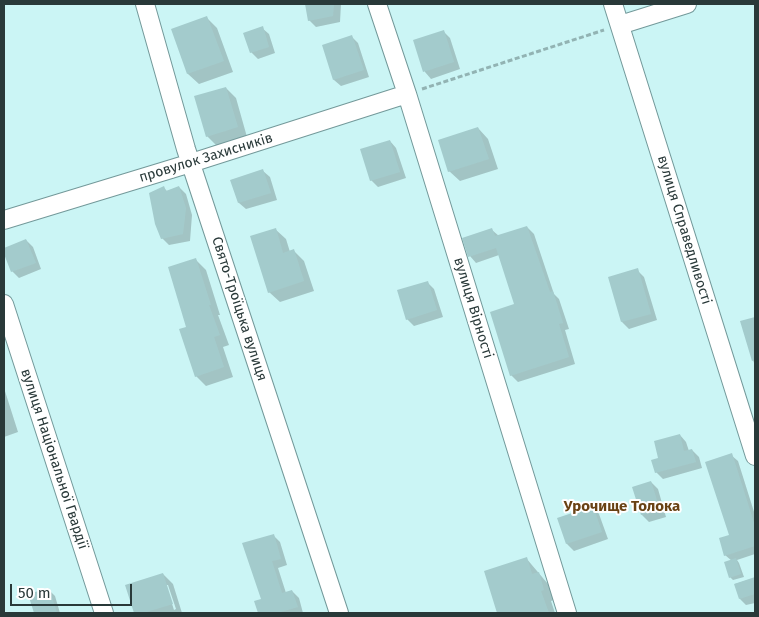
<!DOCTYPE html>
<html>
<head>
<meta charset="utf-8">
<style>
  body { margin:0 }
  #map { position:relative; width:759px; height:617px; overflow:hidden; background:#cbf5f5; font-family:"Fira Sans",sans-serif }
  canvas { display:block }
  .frame { position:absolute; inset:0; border:5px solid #293939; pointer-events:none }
  .scale { position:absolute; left:10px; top:584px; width:122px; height:22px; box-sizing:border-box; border:2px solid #293939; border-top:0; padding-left:6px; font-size:15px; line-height:18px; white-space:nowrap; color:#293939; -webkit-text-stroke:4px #fff; paint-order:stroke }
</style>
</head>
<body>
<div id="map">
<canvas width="759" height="617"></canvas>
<div class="frame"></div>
<div class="scale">50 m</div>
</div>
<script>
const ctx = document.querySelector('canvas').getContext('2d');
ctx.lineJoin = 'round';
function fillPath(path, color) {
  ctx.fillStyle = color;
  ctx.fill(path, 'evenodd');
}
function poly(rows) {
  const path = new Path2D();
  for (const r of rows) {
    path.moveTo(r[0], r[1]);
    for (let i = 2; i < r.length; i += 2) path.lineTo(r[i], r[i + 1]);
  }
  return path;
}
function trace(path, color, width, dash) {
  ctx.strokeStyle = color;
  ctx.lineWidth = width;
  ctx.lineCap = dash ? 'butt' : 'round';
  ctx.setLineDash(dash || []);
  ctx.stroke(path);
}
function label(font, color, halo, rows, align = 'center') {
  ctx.font = font + ' "Fira Sans",sans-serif';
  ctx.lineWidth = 4;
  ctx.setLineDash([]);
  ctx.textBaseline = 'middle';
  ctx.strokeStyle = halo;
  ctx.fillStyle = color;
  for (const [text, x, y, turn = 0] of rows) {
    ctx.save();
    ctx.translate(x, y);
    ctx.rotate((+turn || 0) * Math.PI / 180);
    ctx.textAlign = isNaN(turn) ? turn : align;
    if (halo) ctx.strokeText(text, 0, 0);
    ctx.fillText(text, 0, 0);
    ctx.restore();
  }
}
const shadow = poly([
  [306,4,341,4,340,22,316,27,309,20],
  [207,18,217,28,233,72,199,84,188,74,173,30],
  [262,28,269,34,275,53,258,59,251,52],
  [444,32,450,38,460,69,431,79,425,72,415,41],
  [351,36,358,43,369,77,341,86,334,80,323,46],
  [226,88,236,98,247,137,217,146,207,136],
  [478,128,488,139,498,169,460,181,449,171],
  [390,141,396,148,406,178,378,187,371,180],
  [263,171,270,177,277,200,246,209,239,203,232,180],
  [179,187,186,194,192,215,190,241,169,245,162,238,164,188,167,191],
  [527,227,534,234,554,294,559,299,569,329,565,330,575,364,518,382,511,375,516,305,499,255,476,263,470,256,492,230,499,236],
  [275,229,286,239,290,252,294,251,304,261,314,291,280,302,269,292],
  [26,240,33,247,41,269,19,278,12,271,4,249],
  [196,260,206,270,220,315,218,315,229,345,223,347,233,377,206,386,196,376,188,328],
  [637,270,644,277,657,320,629,329,622,322,609,278],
  [428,283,434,289,443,317,414,326,407,319],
  [755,318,755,366,741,322],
  [4,388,18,432,4,437],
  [680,435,686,442,689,451,692,450,699,457,702,468,663,479,656,472,660,459],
  [731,455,738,461,755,515,755,554,737,560,739,563,744,577,733,580,730,577,732,561,725,555,731,536],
  [651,482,658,489,666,517,649,522,642,515,634,488],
  [593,507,599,514,608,539,574,551,567,544,559,519],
  [273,535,280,542,287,565,278,568,286,593,292,591,299,598,303,613,259,613,256,602,263,599],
  [526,558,548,584,554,600,551,601,555,613,522,613,521,610,505,613,496,605],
  [163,574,173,584,182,613,135,613,126,586],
  [166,585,168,585,176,609,174,610],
  [755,578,755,603,746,605,740,599,735,584],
  [48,589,55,596,60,613,35,613,30,595]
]);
const building = poly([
  [305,4,334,4,333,16,308,21],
  [207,16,224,61,187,74,171,29],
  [263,26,269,47,250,53,243,33],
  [444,30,454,62,423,72,413,40],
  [352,35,364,70,333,80,322,45],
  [226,87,238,127,206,137,194,96],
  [478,127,489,159,448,172,438,140],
  [390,140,400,172,370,181,360,149],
  [263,169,271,193,238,203,230,180],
  [164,186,166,191,179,186,186,208,183,234,161,239,155,224,149,193],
  [527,226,550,292,553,291,563,323,559,324,569,357,510,376,490,312,514,304,496,248,468,257,462,238,492,228,495,236],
  [276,228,283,253,294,249,304,281,268,293,250,236],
  [26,239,36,263,11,272,4,254,4,248],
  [196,258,211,305,209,305,220,335,214,337,224,367,195,377,179,329,186,327,168,267],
  [638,268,651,314,621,322,608,277],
  [428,281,437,310,406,320,397,290],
  [755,317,755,360,752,361,740,321],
  [680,434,684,451,692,449,696,462,655,473,651,460,658,458,654,441],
  [732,453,755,526,755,546,724,556,719,538,729,535,705,462],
  [651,481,660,510,641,515,632,487],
  [593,506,602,532,566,544,557,518],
  [274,534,281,559,272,561,282,593,292,590,298,607,277,613,258,613,254,601,261,599,242,543],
  [527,557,532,574,539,572,544,590,541,591,549,613,497,613,484,571],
  [736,558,741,574,729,578,724,562],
  [163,573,173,604,143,613,134,613,125,585],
  [755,577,755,594,739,599,734,584],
  [49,588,57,613,34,613,28,594]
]);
const path = poly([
  [422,89,604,30]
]);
const minor = poly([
  [145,4,186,149,339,613],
  [377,4,407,94,567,613],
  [613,4,755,456],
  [620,25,687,4],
  [4,220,191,163,407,94],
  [4,304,104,613]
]);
const streetNames = [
  ["провулок Захисників",206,158,-17],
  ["вулиця Справедливості",684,230,73],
  ["вулиця Вірності",473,308,73],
  ["Свято-Троїцька вулиця",239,309,72],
  ["вулиця Національної Гвардії",54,459,72]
];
const neighbourhoodNames = [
  ["Урочище Толока",622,507]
];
fillPath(shadow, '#0003');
fillPath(building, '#a3cbcc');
trace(minor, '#73999a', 20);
trace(path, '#92b3b3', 3, [5, 2.5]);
trace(minor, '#fff', 18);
label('14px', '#293939', '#fff', streetNames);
label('bold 15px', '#694214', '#fff', neighbourhoodNames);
</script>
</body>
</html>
